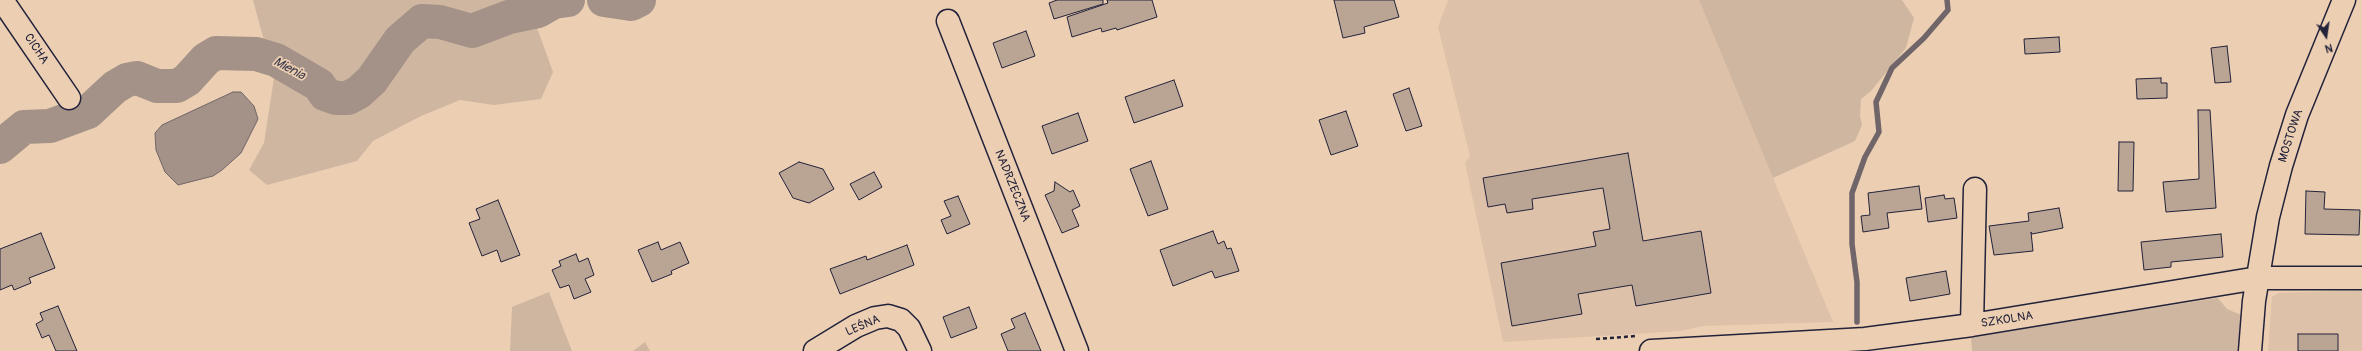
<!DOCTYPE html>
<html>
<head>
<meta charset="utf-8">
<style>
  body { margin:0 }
  #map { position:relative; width:2362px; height:351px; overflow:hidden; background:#eccfb2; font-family:Pangolin,sans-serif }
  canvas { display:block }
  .north { position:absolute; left:2306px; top:16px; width:40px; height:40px; -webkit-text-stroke:3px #eccfb2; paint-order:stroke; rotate:167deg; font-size:11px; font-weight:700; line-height:16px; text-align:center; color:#22223b }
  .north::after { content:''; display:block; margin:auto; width:14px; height:18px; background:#22223b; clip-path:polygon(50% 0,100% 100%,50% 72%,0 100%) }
</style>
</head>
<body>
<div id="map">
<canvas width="2362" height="351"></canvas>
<div class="north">N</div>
</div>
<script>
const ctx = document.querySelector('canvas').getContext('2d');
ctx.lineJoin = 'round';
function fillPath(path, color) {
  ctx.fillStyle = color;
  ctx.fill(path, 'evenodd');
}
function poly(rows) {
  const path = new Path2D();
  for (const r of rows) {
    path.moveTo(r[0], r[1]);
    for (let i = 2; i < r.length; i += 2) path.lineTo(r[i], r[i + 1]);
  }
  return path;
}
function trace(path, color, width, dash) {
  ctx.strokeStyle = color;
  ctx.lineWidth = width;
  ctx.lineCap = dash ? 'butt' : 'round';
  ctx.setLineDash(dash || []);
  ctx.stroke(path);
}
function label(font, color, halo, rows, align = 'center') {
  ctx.font = font + ' Pangolin,sans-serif';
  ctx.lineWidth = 3.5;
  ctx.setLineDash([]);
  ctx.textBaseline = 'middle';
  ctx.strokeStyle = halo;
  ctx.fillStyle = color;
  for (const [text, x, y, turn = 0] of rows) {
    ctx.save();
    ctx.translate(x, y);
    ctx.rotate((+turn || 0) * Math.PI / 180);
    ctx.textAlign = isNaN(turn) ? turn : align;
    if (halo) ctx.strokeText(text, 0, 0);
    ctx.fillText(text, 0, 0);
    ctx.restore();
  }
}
const built = poly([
  [1448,0,1699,0,1833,322,1703,326,1681,331,1503,342,1465,163,1470,156,1438,27],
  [2362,290,2362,351,2268,351,2272,297,2278,293]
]);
const green = poly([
  [253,0,527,0,553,72,541,99,494,105,460,100,421,116,373,141,357,161,267,185,249,170,264,143,274,78],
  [1699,0,1902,0,1914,18,1906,48,1871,91,1861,99,1860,116,1862,125,1855,141,1773,178],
  [549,292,572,351,510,351,512,307],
  [2218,298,2227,309,2241,315,2238,351,1972,351,1971,336],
  [645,342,650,351,633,351]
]);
const water = poly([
  [233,92,241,92,254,106,258,119,241,153,222,170,213,176,178,185,165,172,156,150,155,133,162,125,233,92]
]);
const stream = poly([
  [1857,322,1857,282,1852,244,1852,193,1865,157,1879,132,1876,102,1892,68,1924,38,1948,10,1947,0]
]);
const river = poly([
  [604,0,631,4,639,0],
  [0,147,24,127,50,126,88,112,115,87,127,80,137,78,157,86,177,86,187,80,206,59,216,53,256,54,276,60,319,85,325,94,336,98,348,98,359,92,372,80,400,40,422,21,440,22,472,31,509,17,538,11,554,2,568,0]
]);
const building = poly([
  [1057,0,1103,0,1103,4,1054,19,1049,3,1057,0],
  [1107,0,1152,0,1157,17,1117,30,1116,28,1102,32,1101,28,1072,37,1067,17,1108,3,1107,0],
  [1334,0,1394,0,1399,17,1364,27,1365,33,1343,38,1334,0],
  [1026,31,1035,56,1002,68,993,43,1026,31],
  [2059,37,2060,52,2025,54,2024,39,2059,37],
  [2227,46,2231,82,2215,83,2211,48,2227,46],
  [2161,78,2161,83,2167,83,2167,98,2137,99,2136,79,2161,78],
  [1174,80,1183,106,1134,123,1125,97,1174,80],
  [1409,88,1422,126,1406,131,1393,94,1409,88],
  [2198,110,2210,110,2216,208,2166,212,2163,182,2199,179,2198,110],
  [1346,111,1358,146,1331,155,1319,120,1346,111],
  [1078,113,1088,141,1052,154,1042,126,1078,113],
  [2119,142,2134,142,2133,191,2118,191,2119,142],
  [1628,153,1643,241,1701,231,1711,293,1636,306,1632,285,1578,294,1582,314,1512,326,1501,263,1596,246,1593,232,1610,229,1603,188,1532,199,1533,209,1507,213,1505,204,1488,207,1483,178,1628,153],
  [1151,161,1168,209,1148,216,1130,169,1151,161],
  [799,162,823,169,834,189,809,203,793,198,779,173,799,162],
  [874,172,882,187,859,200,850,184,874,172],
  [1055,182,1070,192,1073,190,1080,206,1072,210,1079,226,1062,233,1045,195,1054,191,1055,182],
  [1919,186,1922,209,1887,213,1889,228,1863,232,1861,216,1870,215,1868,193,1919,186],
  [2306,191,2325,192,2324,209,2360,210,2359,235,2305,234,2306,191],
  [1944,195,1945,199,1954,198,1957,218,1928,222,1925,198,1944,195],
  [958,196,970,224,947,234,941,220,951,216,944,201,958,196],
  [498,200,520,255,501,262,497,250,482,256,469,223,480,219,476,209,498,200],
  [2059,208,2063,228,2032,234,2031,232,2033,251,1994,255,1989,226,2029,221,2028,213,2059,208],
  [1213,231,1218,244,1224,241,1227,249,1231,248,1239,271,1215,278,1212,271,1173,286,1160,250,1213,231],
  [41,233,55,268,29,278,31,283,14,290,12,285,0,290,0,249,41,233],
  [2221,234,2223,257,2171,262,2171,267,2144,270,2141,242,2221,234],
  [658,242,661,250,680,242,689,263,671,271,672,274,652,282,638,250,658,242],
  [907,245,914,265,840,294,830,269,866,256,867,260,907,245],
  [576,254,579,262,588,258,594,275,585,279,591,292,574,299,569,285,560,288,552,270,561,266,559,261,576,254],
  [1946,271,1950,294,1910,301,1906,278,1946,271],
  [58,306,77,351,56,351,49,335,42,338,36,324,43,320,40,313,58,306],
  [969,307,977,328,951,338,943,317,969,307],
  [1025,313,1041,351,1008,351,1001,334,1015,328,1011,319,1025,313],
  [2298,334,2338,334,2338,351,2298,351,2298,334]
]);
const path = poly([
  [1596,339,1636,336]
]);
const minor = poly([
  [2,0,69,98],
  [948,21,1077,351],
  [1972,325,1975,189],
  [815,351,856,326,875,318,888,316,901,320,909,328,920,351],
  [1651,351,1865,339,1972,325,2258,278,2362,278],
  [2250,351,2254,301,2268,217,2281,166,2297,115,2344,0]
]);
const streetNames = [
  ["CICHA",36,49,56],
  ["MOSTOWA",2291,136,-72],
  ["NADRZECZNA",1012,186,68],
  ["SZKOLNA",2007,320,-9],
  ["LEŚNA",863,326,-23]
];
const waterNames = [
  ["Mienia",289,69,28]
];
fillPath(built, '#ddc2a9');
fillPath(green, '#cfb6a1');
fillPath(water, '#a49187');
trace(water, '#706569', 1);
trace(stream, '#706569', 5.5);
trace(river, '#a49187', 34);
fillPath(building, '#baa494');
trace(building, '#22223b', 1);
trace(minor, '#22223b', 25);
trace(path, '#22223b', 2.5, [4, 3]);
trace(minor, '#eccfb2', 22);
label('12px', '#22223b', '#eccfb2', streetNames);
label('italic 13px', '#423e4e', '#eccfb2', waterNames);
</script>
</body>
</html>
